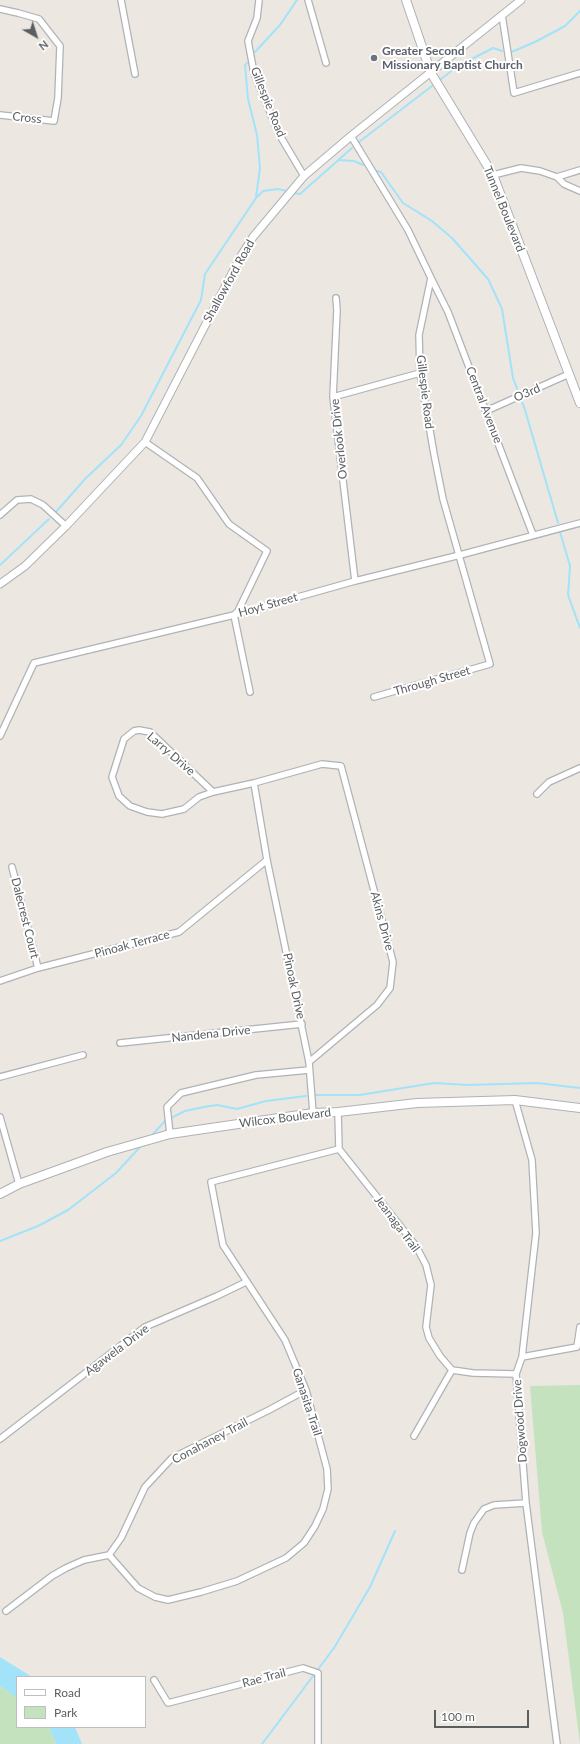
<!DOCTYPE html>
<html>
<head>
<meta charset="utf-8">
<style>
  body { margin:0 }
  #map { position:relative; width:580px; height:1744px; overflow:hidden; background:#ece7e1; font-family:Lato,sans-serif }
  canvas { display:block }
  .legend { position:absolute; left:16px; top:1676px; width:130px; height:52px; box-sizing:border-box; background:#fff; border:1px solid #bdbfc0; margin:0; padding:5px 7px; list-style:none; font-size:12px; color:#5a5e61 }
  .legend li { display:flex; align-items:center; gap:8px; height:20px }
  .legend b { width:20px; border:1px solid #bdbfc0 }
  .north { position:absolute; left:16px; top:16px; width:40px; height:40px; -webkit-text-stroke:3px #fff; paint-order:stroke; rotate:141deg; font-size:11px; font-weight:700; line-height:16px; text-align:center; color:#5a5e61 }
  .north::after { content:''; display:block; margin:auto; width:14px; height:18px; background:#5a5e61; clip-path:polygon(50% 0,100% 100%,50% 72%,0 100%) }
  .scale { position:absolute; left:434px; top:1710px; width:95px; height:18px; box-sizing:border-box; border:2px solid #5a5e61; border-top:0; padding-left:5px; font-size:12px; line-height:14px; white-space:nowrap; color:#5a5e61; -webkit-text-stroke:3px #fff; paint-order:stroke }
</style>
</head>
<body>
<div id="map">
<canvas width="580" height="1744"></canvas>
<ul class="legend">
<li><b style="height:5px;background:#fff"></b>Road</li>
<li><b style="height:11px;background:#c5e2be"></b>Park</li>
</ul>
<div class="north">N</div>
<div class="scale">100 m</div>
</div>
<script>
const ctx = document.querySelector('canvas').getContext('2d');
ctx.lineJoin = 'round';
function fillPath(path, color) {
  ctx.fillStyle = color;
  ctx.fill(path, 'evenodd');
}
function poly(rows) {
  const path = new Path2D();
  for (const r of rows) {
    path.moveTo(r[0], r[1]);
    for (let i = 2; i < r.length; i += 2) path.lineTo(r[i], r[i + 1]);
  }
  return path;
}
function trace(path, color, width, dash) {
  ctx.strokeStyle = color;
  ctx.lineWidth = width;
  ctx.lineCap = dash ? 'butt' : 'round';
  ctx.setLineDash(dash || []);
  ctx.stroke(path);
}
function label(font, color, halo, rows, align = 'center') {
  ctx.font = font + ' Lato,sans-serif';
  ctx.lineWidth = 4;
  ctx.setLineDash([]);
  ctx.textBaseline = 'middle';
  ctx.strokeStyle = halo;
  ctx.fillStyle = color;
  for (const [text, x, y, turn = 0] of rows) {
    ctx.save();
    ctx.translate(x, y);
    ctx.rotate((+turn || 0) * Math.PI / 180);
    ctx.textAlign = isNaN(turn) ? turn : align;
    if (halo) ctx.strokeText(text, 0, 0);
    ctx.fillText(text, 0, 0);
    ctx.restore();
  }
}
const green = poly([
  [580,1385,580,1744,563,1613,542,1532,530,1386],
  [0,1686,17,1698,17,1727,49,1727,56,1744,0,1744]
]);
const water = poly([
  [0,1657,32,1677,17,1677,17,1698,0,1686],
  [49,1727,75,1727,82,1744,56,1744]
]);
const stream = poly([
  [255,52,280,25,297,0],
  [509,53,535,42,565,26,580,11],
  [247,63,245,65,248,99,257,135,260,168,256,197],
  [441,79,458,66,493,48,502,51],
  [359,142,432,86],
  [339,160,354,161,363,165],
  [377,171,381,172,403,203,432,221,452,238,488,279,502,309,513,378,525,410,558,523],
  [293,193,300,194,352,148],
  [55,513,86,478,121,445,141,416,201,300,205,274,256,198,263,191,278,189,287,191],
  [560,532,570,566,568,595,580,628],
  [0,565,49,519],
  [313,1095,360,1095,434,1083,468,1085,537,1083,580,1088],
  [173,1117,185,1111,204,1107,217,1105,237,1109,266,1101,306,1096],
  [153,1134,165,1121],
  [0,1241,38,1226,68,1210,116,1173,140,1147],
  [262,1744,334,1648,370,1587,395,1531]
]);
const minor = poly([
  [121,0,135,74],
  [259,0,257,18,248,41,254,73,279,134,304,176],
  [308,0,326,63],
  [0,9,18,13,39,19,60,46,58,98,54,121,0,115],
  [502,15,514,93,580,73],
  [351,136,408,230,431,278,419,335,420,373,434,454,443,499,490,664,374,697],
  [493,175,521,168,540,171,557,177,564,184,580,191],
  [557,177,580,170],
  [431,278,448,312,533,535],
  [336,298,337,310,333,397,355,581],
  [333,397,420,373],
  [486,411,569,374],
  [145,442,197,478,229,524,267,551,238,611,234,615,250,692],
  [0,515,17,500,31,499,43,505,66,526],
  [139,730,150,732,213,792,199,797,184,809,162,814,147,812,130,806,119,796,112,777,124,739,134,731,139,730],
  [0,736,34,663,234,615,355,581,460,555,580,523],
  [254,783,267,860,309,1062,313,1113],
  [213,792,254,783,322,764,341,766,393,962,390,988,377,1005,309,1062],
  [537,794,549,782,580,768],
  [12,867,38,968],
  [0,981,38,968,179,932,267,860],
  [120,1043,302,1024],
  [0,1077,83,1055],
  [515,1100,532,1160,536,1233,522,1357,516,1374,526,1503,557,1744],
  [338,1112,339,1149,416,1246,426,1265,431,1285,426,1327,429,1338,440,1356,452,1370,473,1373,516,1374],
  [0,1117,19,1184],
  [170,1134,167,1107,181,1093,256,1075,309,1070],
  [522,1357,577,1347,580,1327],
  [414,1436,452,1370],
  [0,1439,145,1327,217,1296,246,1282],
  [109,1555,138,1588,155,1597,168,1600,201,1592,237,1581,286,1558,304,1543,315,1526,323,1509,328,1489,327,1469,306,1390,285,1340,223,1245,211,1182,339,1149],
  [462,1570,470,1533,474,1523,484,1509,494,1505,526,1503],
  [6,1611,52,1576,66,1568,84,1560,109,1555,121,1538,145,1487,172,1458,269,1410,306,1390],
  [154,1680,168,1703,303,1668,318,1673,318,1744]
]);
const tertiary = poly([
  [0,584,25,566,66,526,145,442,241,256,253,237,304,176,351,136,521,0]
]);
const secondary = poly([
  [406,0,431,73,493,175,580,403],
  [0,1194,19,1184,107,1152,170,1134,313,1113,338,1112,417,1103,515,1100,580,1108]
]);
const markers = [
  [374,58,4,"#6b7280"]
];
const worshipNames = [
  ["Greater Second",382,51],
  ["Missionary Baptist Church",382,65]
];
const streetNames = [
  ["Gillespie Road",268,102,68],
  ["Cross",27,118,6],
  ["Tunnel Boulevard",504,209,68],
  ["Shallowford Road",229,281,-61],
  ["Gillespie Road",425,392,83],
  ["O3rd",527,393,-24],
  ["Central Avenue",484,405,69],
  ["Overlook Drive",339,439,-96],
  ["Hoyt Street",268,605,-16],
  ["Through Street",432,681,-16],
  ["Larry Drive",171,754,41],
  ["Dalecrest Court",25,918,76],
  ["Akins Drive",382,921,75],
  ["Pinoak Terrace",132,944,-15],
  ["Pinoak Drive",294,986,78],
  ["Nandena Drive",211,1034,-6],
  ["Wilcox Boulevard",285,1118,-7],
  ["Jeanaga Trail",397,1224,53],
  ["Agawela Drive",117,1350,-37],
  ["Ganasita Trail",307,1402,72],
  ["Dogwood Drive",520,1421,-94],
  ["Conahaney Trail",210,1441,-28],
  ["Rae Trail",264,1678,-15]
];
fillPath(green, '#c5e2be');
fillPath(water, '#a2e3fa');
trace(stream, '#a2e3fa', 2);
trace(minor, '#afb3b6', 8);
trace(tertiary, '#afb3b6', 9);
trace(secondary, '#aeb2b6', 10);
trace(minor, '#fff', 5.5);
trace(tertiary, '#fff', 7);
trace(secondary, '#fff', 8);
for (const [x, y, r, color] of markers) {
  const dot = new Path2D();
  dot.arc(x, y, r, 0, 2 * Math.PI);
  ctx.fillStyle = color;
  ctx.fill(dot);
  trace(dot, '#fff', 1.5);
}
label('bold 12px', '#5b616d', '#fff', worshipNames, 'left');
label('12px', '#5a5e61', '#fff', streetNames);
</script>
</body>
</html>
